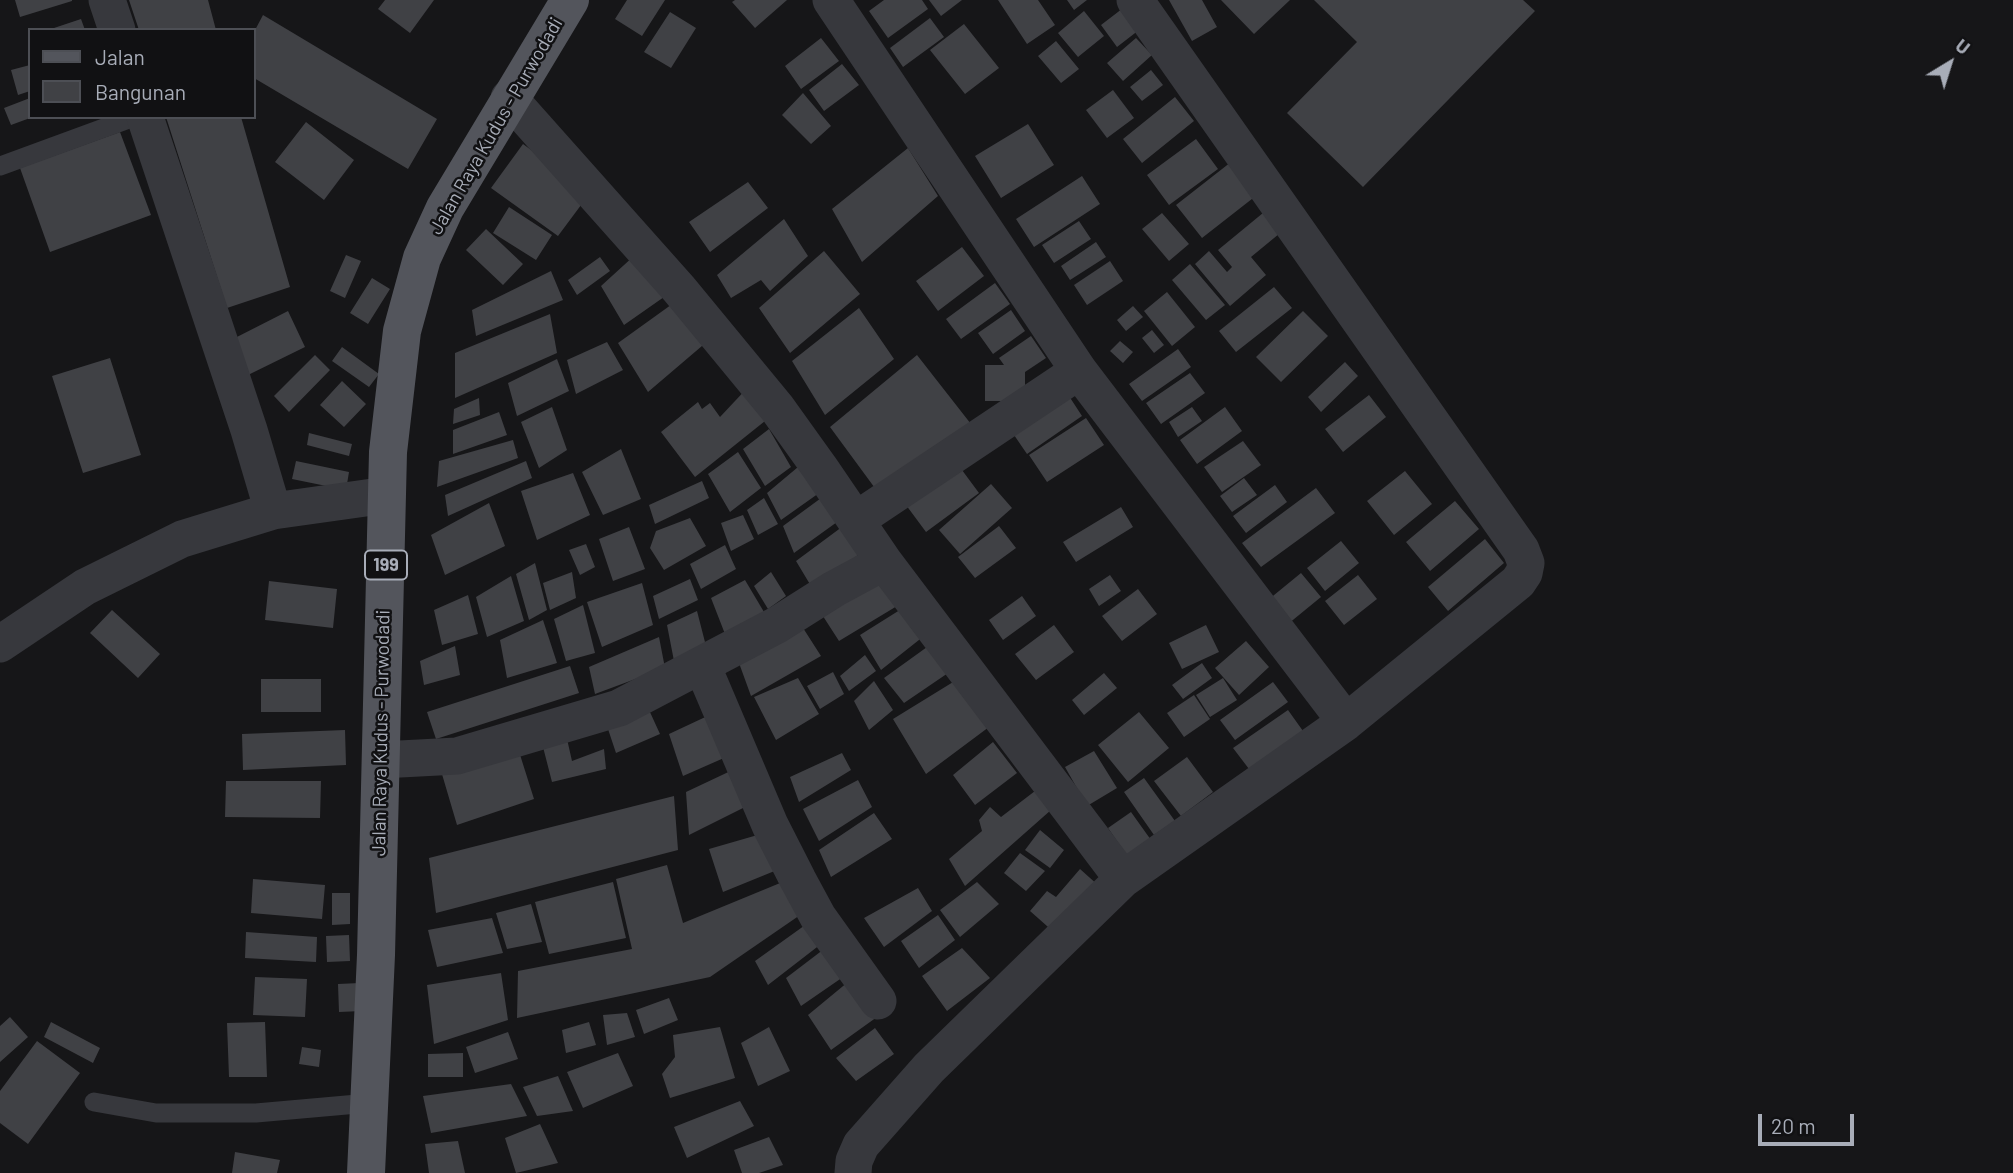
<!DOCTYPE html>
<html>
<head>
<meta charset="utf-8">
<style>
  body { margin:0 }
  #map { position:relative; width:2013px; height:1173px; overflow:hidden; background:#161618; font-family:Barlow,sans-serif }
  canvas { display:block }
  .legend { position:absolute; left:28px; top:28px; width:228px; height:91px; box-sizing:border-box; background:#111113; border:2px solid #4d4f55; margin:0; padding:9px 12px; list-style:none; font-size:21px; color:#a8adb8 }
  .legend li { display:flex; align-items:center; gap:14px; height:35px }
  .legend b { width:35px; border:2px solid #4d4f55 }
  .north { position:absolute; left:1915px; top:28px; width:70px; height:70px; -webkit-text-stroke:5px #111113; paint-order:stroke; rotate:38deg; font-size:19px; font-weight:700; line-height:28px; text-align:center; color:#a8adb8 }
  .north::after { content:''; display:block; margin:auto; width:24px; height:32px; background:#a8adb8; clip-path:polygon(50% 0,100% 100%,50% 72%,0 100%) }
  .scale { position:absolute; left:1758px; top:1114px; width:96px; height:32px; box-sizing:border-box; border:4px solid #a8adb8; border-top:0; padding-left:9px; font-size:21px; line-height:24px; white-space:nowrap; color:#a8adb8; -webkit-text-stroke:5px #111113; paint-order:stroke }
</style>
</head>
<body>
<div id="map">
<canvas width="2013" height="1173"></canvas>
<ul class="legend">
<li><b style="height:9px;background:#53555c"></b>Jalan</li>
<li><b style="height:19px;background:#404145"></b>Bangunan</li>
</ul>
<div class="north">U</div>
<div class="scale">20 m</div>
</div>
<script>
const ctx = document.querySelector('canvas').getContext('2d');
ctx.lineJoin = 'round';
function fillPath(path, color) {
  ctx.fillStyle = color;
  ctx.fill(path, 'evenodd');
}
function poly(rows) {
  const path = new Path2D();
  for (const r of rows) {
    path.moveTo(r[0], r[1]);
    for (let i = 2; i < r.length; i += 2) path.lineTo(r[i], r[i + 1]);
  }
  return path;
}
function trace(path, color, width, dash) {
  ctx.strokeStyle = color;
  ctx.lineWidth = width;
  ctx.lineCap = dash ? 'butt' : 'round';
  ctx.setLineDash(dash || []);
  ctx.stroke(path);
}
function label(font, color, halo, rows, align = 'center') {
  ctx.font = font + ' Barlow,sans-serif';
  ctx.lineWidth = 5;
  ctx.setLineDash([]);
  ctx.textBaseline = 'middle';
  ctx.strokeStyle = halo;
  ctx.fillStyle = color;
  for (const [text, x, y, turn = 0] of rows) {
    ctx.save();
    ctx.translate(x, y);
    ctx.rotate((+turn || 0) * Math.PI / 180);
    ctx.textAlign = isNaN(turn) ? turn : align;
    if (halo) ctx.strokeText(text, 0, 0);
    ctx.fillText(text, 0, 0);
    ctx.restore();
  }
}
const building = poly([
  [15,0,72,0,72,1,20,17],
  [129,0,208,0,216,30,139,30],
  [385,0,434,0,410,33,378,9],
  [627,0,665,0,642,36,615,19],
  [735,0,787,0,755,28,732,2],
  [884,0,922,0,928,9,888,38,869,11],
  [929,0,962,0,941,16],
  [998,0,1038,0,1055,25,1027,44],
  [1067,0,1087,0,1074,10],
  [1169,0,1202,0,1217,27,1192,41],
  [1221,0,1290,0,1254,34],
  [1314,0,1523,0,1535,11,1363,187,1287,113,1357,42],
  [1131,2,1148,23,1117,47,1101,25],
  [1084,11,1104,36,1078,57,1058,33],
  [670,12,696,28,671,68,644,52],
  [263,15,437,119,408,169,254,78,254,32],
  [930,18,944,37,903,67,890,48],
  [81,19,85,30,51,30,51,29],
  [964,24,999,68,965,94,930,50],
  [821,38,839,61,801,89,785,66],
  [1136,38,1152,55,1123,81,1107,63],
  [1056,41,1079,69,1061,83,1038,56],
  [842,64,859,85,824,111,809,90],
  [30,65,30,91,18,95,11,70],
  [1151,70,1163,85,1142,101,1130,87],
  [1113,90,1134,118,1107,138,1086,110],
  [803,93,831,126,811,144,782,115],
  [1175,97,1194,121,1142,163,1123,139],
  [30,98,30,118,11,125,4,108],
  [166,117,241,117,290,287,227,308],
  [306,122,354,160,324,200,275,162],
  [1028,124,1054,165,1001,198,975,156],
  [120,132,151,215,50,252,20,168],
  [1196,139,1218,169,1169,205,1147,175],
  [523,144,590,193,558,236,491,188],
  [908,148,938,196,862,262,832,209],
  [1231,162,1257,195,1202,238,1176,205],
  [1082,176,1100,204,1034,247,1016,219],
  [748,182,768,208,710,252,689,222],
  [509,207,552,235,536,260,493,233],
  [1269,208,1285,229,1251,257,1266,275,1230,306,1195,264,1209,251,1227,272,1232,267,1218,250],
  [1162,213,1189,244,1169,261,1142,229],
  [784,219,808,256,770,291,761,280,731,298,717,275],
  [1079,221,1091,239,1054,263,1042,245],
  [486,229,523,264,503,285,466,250],
  [1096,242,1106,257,1070,280,1061,266],
  [962,247,984,276,938,311,916,281],
  [824,251,860,294,790,353,759,308],
  [346,255,361,261,345,298,330,291],
  [635,255,664,297,624,325,601,286],
  [600,257,610,271,577,295,568,280],
  [1110,261,1123,281,1087,305,1074,285],
  [1190,264,1225,305,1206,320,1172,280],
  [551,271,563,300,476,336,472,310],
  [372,278,390,289,368,324,350,313],
  [995,283,1010,304,961,339,946,319],
  [1274,287,1292,308,1236,352,1219,331],
  [1167,292,1195,327,1172,346,1144,311],
  [682,297,709,340,648,392,618,343],
  [1133,306,1143,317,1126,331,1117,320],
  [859,308,894,359,825,415,792,361],
  [1011,310,1025,331,993,354,978,333],
  [288,311,305,347,248,375,231,340],
  [1303,311,1328,336,1281,382,1256,357],
  [550,314,557,353,455,398,455,353],
  [1152,330,1164,345,1154,353,1142,338],
  [1031,336,1046,358,1025,372,1025,401,985,401,985,365,1004,365,999,358],
  [1120,341,1133,352,1123,363,1110,351],
  [607,342,623,370,576,394,567,360],
  [342,347,379,374,369,387,332,361],
  [1178,349,1191,367,1142,401,1129,384],
  [315,355,330,370,289,412,274,396],
  [917,355,978,433,880,495,830,427],
  [110,358,141,455,83,473,52,376],
  [557,359,569,391,517,416,508,383],
  [1345,362,1358,376,1321,412,1308,397],
  [1190,373,1205,393,1161,424,1146,403],
  [342,381,366,404,344,427,320,405],
  [750,385,775,413,695,477,661,432,698,402,702,409,710,403,720,417],
  [1067,393,1082,416,1027,454,1014,435],
  [1369,395,1386,417,1343,452,1325,429],
  [479,398,480,415,453,424,454,409],
  [552,407,567,450,539,468,521,422],
  [1192,407,1202,421,1178,437,1169,422],
  [1225,407,1242,431,1197,464,1180,440],
  [499,412,507,435,453,454,453,430],
  [1086,418,1104,445,1047,482,1029,455],
  [769,429,791,467,765,486,743,449],
  [309,433,352,444,349,456,307,445],
  [513,440,518,458,437,487,439,461],
  [1243,441,1261,465,1222,492,1204,467],
  [621,449,641,499,603,515,582,472],
  [738,452,761,488,730,512,708,474],
  [296,461,349,472,346,490,292,479],
  [526,461,532,478,448,516,445,495],
  [804,462,829,486,781,520,767,493],
  [959,466,979,493,926,532,906,505],
  [1405,471,1432,504,1394,535,1367,501],
  [573,473,590,515,537,540,521,491],
  [1244,478,1257,495,1232,512,1220,496],
  [702,481,709,498,655,524,649,505],
  [991,484,1012,508,960,554,939,530],
  [1275,485,1287,502,1246,533,1233,516],
  [1316,488,1335,513,1261,567,1242,543],
  [832,490,844,517,794,553,783,526],
  [764,498,778,524,758,535,747,510],
  [1455,501,1479,529,1430,571,1406,542],
  [489,503,505,546,445,575,431,535],
  [1121,507,1133,527,1076,562,1063,542],
  [743,515,754,539,731,551,721,523],
  [690,518,706,546,664,570,650,548,656,531],
  [854,518,869,546,814,591,796,561],
  [999,526,1016,548,975,578,958,557],
  [629,527,645,569,613,581,599,539],
  [1485,539,1504,563,1448,611,1428,587],
  [1341,541,1359,563,1325,591,1307,568],
  [586,544,595,567,580,575,569,550],
  [725,545,736,569,701,589,690,564],
  [535,563,547,610,529,620,516,574],
  [882,566,907,600,839,641,819,610],
  [572,572,576,598,550,610,543,583],
  [771,572,786,596,768,609,754,586],
  [1301,573,1321,597,1288,624,1268,600],
  [1110,575,1121,591,1099,606,1089,589],
  [1358,575,1377,599,1344,625,1325,601],
  [511,576,524,621,487,637,476,597],
  [690,579,698,600,659,619,653,596],
  [745,580,764,612,725,634,711,598],
  [269,581,337,589,333,628,265,620],
  [642,583,653,625,602,647,587,602],
  [1138,589,1157,614,1122,641,1102,616],
  [468,595,478,634,442,645,434,610],
  [1022,596,1036,616,1003,640,989,620],
  [583,605,595,653,566,661,554,619],
  [903,608,924,636,881,670,860,635],
  [112,610,160,654,138,678,90,633],
  [697,611,706,646,674,661,667,625],
  [796,617,821,656,751,696,735,652],
  [543,620,557,663,507,678,500,640],
  [1054,625,1074,652,1036,680,1015,654],
  [1206,625,1219,652,1182,669,1169,643],
  [659,637,665,668,595,694,589,667],
  [1246,641,1269,667,1239,695,1215,668],
  [934,642,951,671,904,703,884,678],
  [455,646,460,675,424,685,420,661],
  [865,655,876,671,849,691,840,676],
  [1202,663,1212,678,1183,699,1172,685],
  [570,666,579,693,436,739,427,712],
  [833,672,844,694,820,709,807,686],
  [1104,673,1117,688,1084,715,1072,700],
  [798,678,819,714,776,740,754,697],
  [1223,678,1237,700,1210,717,1196,695],
  [261,679,321,679,321,712,261,712],
  [958,679,989,727,926,774,893,719],
  [874,681,893,710,869,730,854,701],
  [1273,682,1288,702,1235,740,1220,720],
  [1194,695,1210,719,1184,737,1167,713],
  [644,699,660,734,616,753,604,717],
  [1288,710,1303,731,1249,769,1233,748],
  [716,712,733,754,683,776,669,734],
  [1139,712,1169,748,1128,782,1098,745],
  [345,730,346,765,243,770,242,734],
  [567,739,572,761,604,749,606,769,552,782,543,747],
  [516,742,534,799,457,825,439,764],
  [993,742,1017,773,975,805,953,775],
  [1094,751,1117,788,1087,806,1065,767],
  [842,753,851,770,799,802,790,777],
  [1187,757,1213,792,1181,816,1154,781],
  [739,767,749,805,689,835,686,792],
  [1144,778,1175,821,1154,835,1124,792],
  [858,780,872,807,819,841,803,809],
  [226,781,321,781,320,818,225,817],
  [1035,791,1051,810,965,886,949,859,982,831,979,820,990,807,1001,817],
  [674,796,678,850,436,913,429,858],
  [1131,812,1151,840,1127,856,1108,828],
  [874,813,892,839,831,877,819,850],
  [1040,830,1064,850,1050,868,1025,850],
  [761,834,777,870,723,892,709,849],
  [1020,853,1045,871,1026,891,1004,873],
  [667,865,683,923,785,881,803,913,710,977,517,1018,518,971,632,949,616,879],
  [1080,869,1099,886,1056,934,1030,911,1047,891,1056,897],
  [253,879,325,885,322,919,251,913],
  [613,882,626,938,549,954,535,902],
  [977,882,999,904,960,937,940,910],
  [918,888,932,911,884,947,864,918],
  [332,893,350,893,350,924,332,925],
  [531,904,542,942,507,949,496,913],
  [938,915,955,940,919,968,901,941],
  [492,918,503,953,437,967,428,930],
  [808,923,821,944,768,985,755,961],
  [246,932,317,937,316,962,245,958],
  [349,935,350,961,327,962,326,936],
  [828,946,846,975,801,1006,786,978],
  [962,948,990,978,947,1011,922,976],
  [501,973,508,1020,434,1044,427,985],
  [255,977,307,979,305,1017,253,1015],
  [854,977,877,1017,831,1050,808,1015],
  [360,983,362,1011,339,1012,338,984],
  [669,998,678,1020,644,1034,636,1010],
  [627,1013,635,1037,607,1045,603,1015],
  [10,1017,28,1037,0,1062,0,1026],
  [51,1022,100,1048,93,1063,44,1037],
  [265,1022,267,1077,229,1077,227,1023],
  [589,1022,596,1045,566,1053,562,1030],
  [720,1027,735,1078,670,1098,662,1074,675,1057,673,1035],
  [769,1027,790,1071,758,1086,741,1043],
  [875,1028,894,1054,856,1081,836,1058],
  [508,1032,518,1059,475,1073,466,1047],
  [37,1041,80,1073,28,1144,0,1123,0,1091],
  [302,1047,321,1050,319,1067,299,1064],
  [463,1053,463,1077,428,1077,428,1054],
  [618,1053,633,1086,583,1108,567,1072],
  [558,1076,573,1111,537,1116,523,1087],
  [511,1084,527,1116,431,1133,423,1096],
  [740,1101,754,1126,687,1158,674,1127],
  [540,1124,558,1163,516,1173,505,1138],
  [769,1137,783,1165,759,1173,742,1173,734,1150],
  [458,1141,465,1173,429,1173,425,1144],
  [235,1152,280,1160,277,1173,232,1173]
]);
const lane = poly([
  [0,166,134,117],
  [94,1102,156,1113,256,1113,369,1103]
]);
const street = poly([
  [107,0,117,30],
  [831,0,1079,371,1346,722],
  [509,98,679,289,777,408,820,468,884,562,1123,879],
  [273,511,387,495],
  [856,520,1079,371],
  [0,644,85,587,182,539,273,511,249,430,145,117],
  [702,665,770,825,798,880,818,917,878,1001],
  [381,760,457,756,619,708,777,625,834,589,884,562],
  [853,1173,854,1161,861,1145,929,1068,1123,879,1346,722,1518,582,1524,573,1526,563,1521,550,1135,0]
]);
const primary = poly([
  [366,1173,376,955,388,452,402,331,422,258,445,208,570,0]
]);
const shields = [
  [386,565,42]
];
const shieldNames = [
  ["199",386,565]
];
const streetNames = [
  ["Jalan Raya Kudus - Purwodadi",496,126,-60],
  ["Jalan Raya Kudus - Purwodadi",381,733,-89]
];
fillPath(building, '#404145');
trace(lane, '#37383d', 19);
trace(street, '#37383d', 37);
trace(primary, '#53555c', 38);
for (const [x, y, w] of shields) {
  const box = new Path2D();
  box.roundRect(x - w / 2, y - 14.5, w, 29, 5);
  ctx.fillStyle = '#111113';
  ctx.fill(box);
  trace(box, '#a8adb8', 2);
}
label('bold 18px', '#a8adb8', null, shieldNames);
label('19px', '#a8adb8', '#111113', streetNames);
</script>
</body>
</html>
